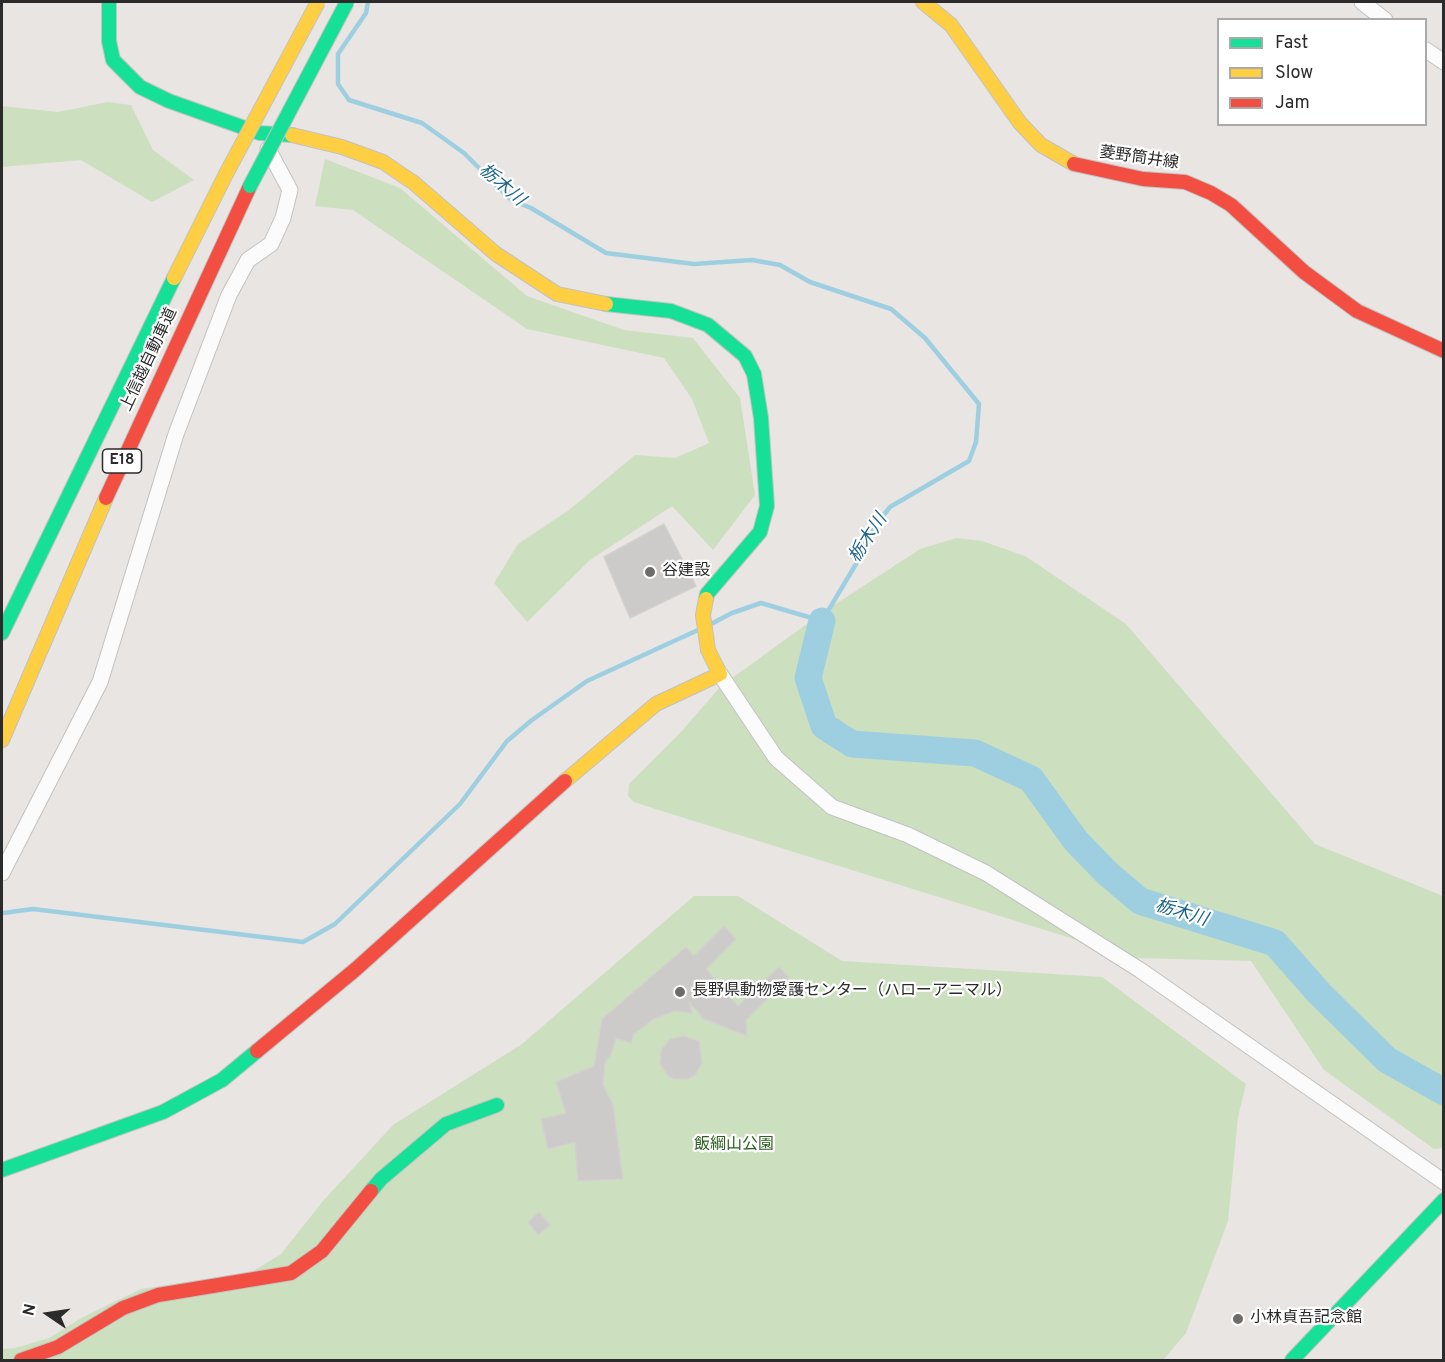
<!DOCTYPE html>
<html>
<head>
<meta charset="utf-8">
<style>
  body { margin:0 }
  #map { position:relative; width:1445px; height:1362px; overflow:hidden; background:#e8e5e2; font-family:Overpass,sans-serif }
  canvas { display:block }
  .frame { position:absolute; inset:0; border:3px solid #2b2b2b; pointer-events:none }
  .legend { position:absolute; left:1217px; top:18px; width:210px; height:108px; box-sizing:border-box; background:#fff; border:2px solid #aaa; margin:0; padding:8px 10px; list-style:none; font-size:18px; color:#2b2b2b }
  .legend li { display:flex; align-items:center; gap:12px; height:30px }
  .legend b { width:30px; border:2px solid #aaa }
  .north { position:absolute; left:18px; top:1284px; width:60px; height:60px; -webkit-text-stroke:4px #fff; paint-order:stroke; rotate:283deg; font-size:16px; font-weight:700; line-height:24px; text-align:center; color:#2b2b2b }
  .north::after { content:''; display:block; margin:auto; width:21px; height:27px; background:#2b2b2b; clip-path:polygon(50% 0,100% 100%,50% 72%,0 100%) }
</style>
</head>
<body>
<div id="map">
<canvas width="1445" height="1362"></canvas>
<div class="frame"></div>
<ul class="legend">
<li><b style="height:8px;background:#16e098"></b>Fast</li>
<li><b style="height:8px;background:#ffcf43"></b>Slow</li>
<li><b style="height:8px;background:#f24e42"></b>Jam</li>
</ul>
<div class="north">N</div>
</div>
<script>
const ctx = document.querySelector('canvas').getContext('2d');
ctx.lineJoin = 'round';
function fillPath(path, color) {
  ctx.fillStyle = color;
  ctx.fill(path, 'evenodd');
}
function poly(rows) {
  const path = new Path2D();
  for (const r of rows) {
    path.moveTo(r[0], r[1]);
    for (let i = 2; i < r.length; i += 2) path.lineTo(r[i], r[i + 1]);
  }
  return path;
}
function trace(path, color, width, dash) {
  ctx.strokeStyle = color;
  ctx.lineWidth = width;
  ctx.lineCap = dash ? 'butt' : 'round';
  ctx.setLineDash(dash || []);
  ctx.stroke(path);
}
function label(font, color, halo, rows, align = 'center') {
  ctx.font = font + ' Overpass,"Noto Sans JP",sans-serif';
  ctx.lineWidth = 4.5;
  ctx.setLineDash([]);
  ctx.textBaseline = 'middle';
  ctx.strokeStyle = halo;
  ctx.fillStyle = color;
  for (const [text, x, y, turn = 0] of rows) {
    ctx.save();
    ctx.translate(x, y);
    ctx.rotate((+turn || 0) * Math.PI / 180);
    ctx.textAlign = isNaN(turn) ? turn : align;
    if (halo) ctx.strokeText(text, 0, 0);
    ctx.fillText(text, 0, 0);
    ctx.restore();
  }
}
const green = poly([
  [108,102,131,105,153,150,194,180,152,202,81,160,2,167,2,106,58,112],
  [325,159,400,188,527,296,624,330,693,338,740,398,755,495,713,550,672,506,590,560,527,622,494,583,518,544,569,510,635,455,675,458,709,443,692,399,664,358,527,329,353,210,315,206],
  [956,538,982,541,1025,556,1126,624,1315,844,1443,896,1443,1148,1434,1149,1324,1070,1251,961,1135,958,649,807,634,802,628,796,629,784,681,732,721,686,822,613,920,549],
  [694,896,738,896,842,961,1102,977,1246,1084,1238,1117,1228,1221,1186,1333,1163,1360,2,1360,2,1349,15,1348,49,1338,83,1317,141,1289,252,1272,281,1254,323,1201,393,1125,522,1044]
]);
const stream = poly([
  [368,2,366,13,338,54,338,84,349,100,422,123,464,153,511,200,531,208,606,253,694,264,752,260,780,265,810,282,891,309,925,338,979,404,976,442,969,461,890,507,869,534,856,564,822,621,761,603,732,613,711,624],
  [3,913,33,909,303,942,335,924,460,804,507,741,532,720,587,681,698,630]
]);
const river = poly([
  [822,621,808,678,824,726,852,744,975,753,1031,779,1076,841,1107,873,1140,901,1275,943,1319,993,1387,1060,1444,1092]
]);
const building = poly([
  [664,524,696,586,630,618,604,557,664,524],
  [724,926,736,939,706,969,738,1006,779,967,789,977,746,1020,747,1036,704,1019,689,1002,692,1013,674,1011,652,1020,634,1034,631,1043,616,1038,611,1055,605,1062,603,1085,613,1105,623,1179,578,1181,575,1142,548,1149,541,1119,566,1113,556,1082,594,1066,602,1019,686,947,694,956,724,926],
  [684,1036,699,1041,702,1063,695,1075,688,1079,674,1079,668,1076,660,1064,661,1050,670,1039,684,1036],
  [539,1212,550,1225,538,1235,528,1222,539,1212]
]);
const street = poly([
  [1362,2,1385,20],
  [1426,50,1444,62],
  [720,674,776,758,832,807,908,835,986,873,1140,970,1444,1182],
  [2,873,100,682,176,434,229,295,248,260,271,244,283,218,290,190,268,149]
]);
const fast = poly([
  [109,2,109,41,113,60,140,87,169,101,259,133,292,135],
  [606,304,671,311,708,325,745,356,754,374,761,418,767,506,760,532,707,594,706,599],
  [2,633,174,278],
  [2,1170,163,1112,222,1080,257,1051],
  [371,1191,381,1179,446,1124,497,1105],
  [1292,1360,1444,1200]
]);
const slow = poly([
  [923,2,951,25,1020,123,1041,145,1074,164],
  [292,135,342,147,383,162,414,183,496,254,557,294,606,304],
  [174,278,226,174],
  [2,740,106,498],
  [565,781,656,704,720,674,708,650,703,615,706,599]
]);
const jam = poly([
  [1074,164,1143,179,1185,182,1211,193,1231,205,1304,272,1357,311,1444,351],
  [106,498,250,186],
  [257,1051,356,969,565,781],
  [21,1360,58,1347,123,1308,158,1295,291,1273,322,1251,371,1191]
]);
const fastBridge = poly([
  [250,186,347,2]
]);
const slowBridge = poly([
  [226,174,318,2]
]);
const markers = [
  [650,572,6,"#6d6c6b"],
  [680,992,6,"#6d6c6b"],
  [1238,1319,6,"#6d6c6b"]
];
const shields = [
  [122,461,39]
];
const shieldNames = [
  ["E18",122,461]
];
const streetNames = [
  ["菱野筒井線",1139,159,8],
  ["上信越自動車道",150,360,-65]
];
const poiNames = [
  ["谷建設",662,572],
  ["長野県動物愛護センター（ハローアニマル）",692,992],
  ["小林貞吾記念館",1250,1319]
];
const parkNames = [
  ["飯綱山公園",734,1146]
];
const waterNames = [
  ["栃木川",501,186,41],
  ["栃木川",869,539,-57],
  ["栃木川",1181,914,17]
];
fillPath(green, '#cce0bf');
trace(stream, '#9ecfe1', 4.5);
trace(river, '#9ecfe1', 27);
fillPath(building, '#cdcbc9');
trace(building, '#d3d1ce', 1.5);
trace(street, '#c2c2c2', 17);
trace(fast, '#c2c2c2', 16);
trace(slow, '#c2c2c2', 16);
trace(jam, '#c2c2c2', 16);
trace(street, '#fcfbfb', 15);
trace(fast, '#16e098', 14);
trace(slow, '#ffcf43', 14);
trace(jam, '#f24e42', 14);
trace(fastBridge, '#c5c3c2', 16, []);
trace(slowBridge, '#c5c3c2', 16, []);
trace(fastBridge, '#16e098', 14);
trace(slowBridge, '#ffcf43', 14);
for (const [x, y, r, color] of markers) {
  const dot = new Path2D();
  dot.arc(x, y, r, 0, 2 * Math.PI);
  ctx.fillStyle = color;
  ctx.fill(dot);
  trace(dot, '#fff', 2);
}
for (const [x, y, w] of shields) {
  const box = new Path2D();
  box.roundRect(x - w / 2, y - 12, w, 24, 4.5);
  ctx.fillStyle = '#fff';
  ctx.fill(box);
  trace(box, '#2b2b2b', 1.5);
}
label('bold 15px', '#2b2b2b', null, shieldNames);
label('16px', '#2b2b2b', '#fff', streetNames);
label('16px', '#2b2b2b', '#fff', poiNames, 'left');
label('16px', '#2f6023', '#fff', parkNames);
label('italic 18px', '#1e668d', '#fff', waterNames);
</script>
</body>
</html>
